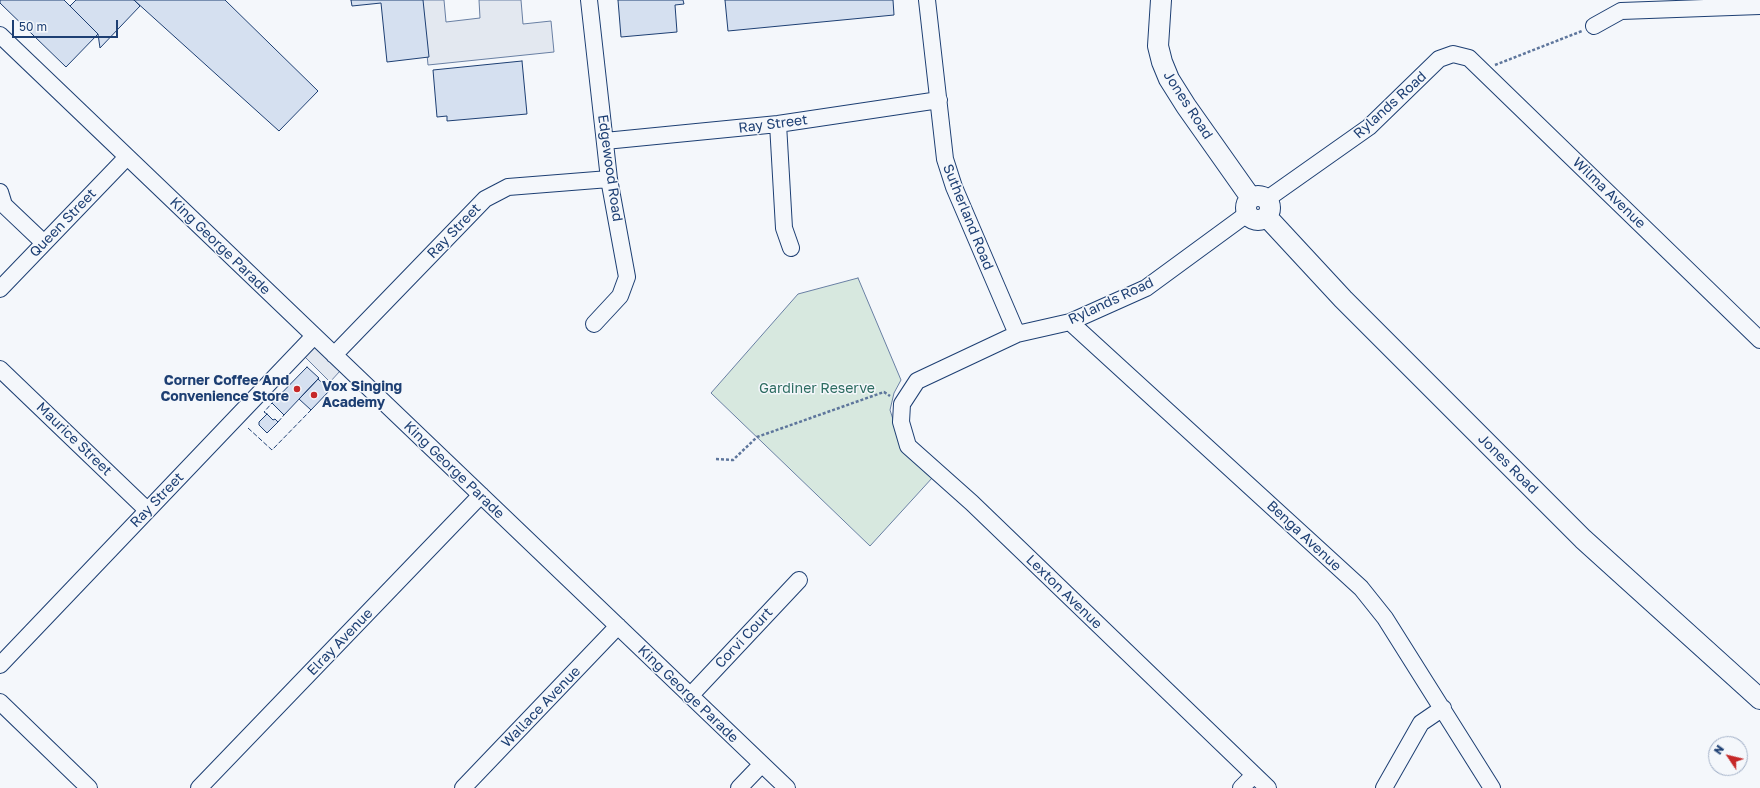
<!DOCTYPE html>
<html>
<head>
<meta charset="utf-8">
<style>
  body { margin:0 }
  #map { position:relative; width:1760px; height:788px; overflow:hidden; background:#f4f7fb; font-family:"Golos Text",sans-serif }
  canvas { display:block }
  .north { position:absolute; left:1708px; top:736px; width:40px; height:40px; box-sizing:border-box; background:#f4f7fb; border:1px solid #9eadc5; border-radius:50%; rotate:305deg; font-size:11px; font-weight:700; line-height:16px; text-align:center; color:#1d3f73 }
  .north::after { content:''; display:block; margin:auto; width:14px; height:18px; background:#c62828; clip-path:polygon(50% 0,100% 100%,50% 72%,0 100%) }
  .scale { position:absolute; left:12px; top:20px; width:106px; height:18px; box-sizing:border-box; border:2px solid #1d3f73; border-top:0; padding-left:5px; font-size:12px; line-height:14px; white-space:nowrap; color:#1d3f73; -webkit-text-stroke:3px #f4f7fb; paint-order:stroke }
</style>
</head>
<body>
<div id="map">
<canvas width="1760" height="788"></canvas>
<div class="north">N</div>
<div class="scale">50 m</div>
</div>
<script>
const ctx = document.querySelector('canvas').getContext('2d');
ctx.lineJoin = 'round';
function fillPath(path, color) {
  ctx.fillStyle = color;
  ctx.fill(path, 'evenodd');
}
function poly(rows) {
  const path = new Path2D();
  for (const r of rows) {
    if (r.length === 3) {
      path.moveTo(r[0] + r[2], r[1]);
      path.arc(r[0], r[1], r[2], 0, 2 * Math.PI);
      continue;
    }
    path.moveTo(r[0], r[1]);
    for (let i = 2; i < r.length; i += 2) path.lineTo(r[i], r[i + 1]);
  }
  return path;
}
function trace(path, color, width, dash) {
  ctx.strokeStyle = color;
  ctx.lineWidth = width;
  ctx.lineCap = dash ? 'butt' : 'round';
  ctx.setLineDash(dash || []);
  ctx.stroke(path);
}
function label(font, color, halo, rows, align = 'center') {
  ctx.font = font + ' "Golos Text",sans-serif';
  ctx.lineWidth = 3;
  ctx.setLineDash([]);
  ctx.textBaseline = 'middle';
  ctx.strokeStyle = halo;
  ctx.fillStyle = color;
  for (const [text, x, y, turn = 0] of rows) {
    ctx.save();
    ctx.translate(x, y);
    ctx.rotate((+turn || 0) * Math.PI / 180);
    ctx.textAlign = isNaN(turn) ? turn : align;
    if (halo) ctx.strokeText(text, 0, 0);
    ctx.fillText(text, 0, 0);
    ctx.restore();
  }
}
const green = poly([
  [858,278,901,380,894,393,890,410,901,444,933,477,870,546,711,393,798,294,858,278]
]);
const parking = poly([
  [422,0,444,0,446,22,480,18,479,0,521,0,523,24,551,21,554,52,428,65,422,0],
  [314,346,340,371,330,382,304,356,314,346]
]);
const building = poly([
  [0,0,64,0,98,34,66,67,0,3,0,0],
  [76,0,134,0,140,6,100,48,98,34,70,6,76,0],
  [134,0,225,0,318,91,279,131,134,0],
  [351,0,423,0,429,57,387,62,381,3,352,6,351,0],
  [618,0,683,0,684,4,675,5,677,32,621,37,618,0],
  [725,0,893,0,894,15,728,31,725,0],
  [522,61,527,114,447,121,447,116,437,117,433,70,522,61],
  [307,367,319,378,284,415,272,403,307,367],
  [318,379,330,390,311,410,299,399,318,379],
  [267,414,273,420,275,419,278,422,267,433,259,425,259,422,267,414]
]);
const path = poly([
  [1495,65,1582,31],
  [716,459,733,460,757,437,884,392,890,396]
]);
const minor = poly([
  [589,0,609,179,627,277,620,296,594,324],
  [927,0,945,159,954,187,1017,334],
  [1594,26,1621,11,1760,6],
  [0,35,787,788],
  [778,124,784,228,791,248],
  [605,141,778,124,939,100],
  [0,192,4,205,44,243],
  [1267,199,1369,127,1439,59,1453,54,1469,58,1760,340],
  [1247,214,1146,288,1070,322,1017,334,917,381,902,404,901,422,908,446,972,503,1268,788],
  [0,289,127,157],
  [1070,322,1361,588,1385,618,1492,788],
  [334,355,485,199,508,187,609,179],
  [0,369,147,510],
  [0,665,314,336],
  [690,696,799,580],
  [0,702,89,788],
  [199,788,481,495],
  [463,788,618,626],
  [739,788,762,764],
  [1241,788,1254,775],
  [1384,788,1421,723,1443,708]
]);
const major = poly([
  [1161,0,1158,46,1162,62,1169,79,1186,106,1251,198],
  [1258,208,12],
  [1267,217,1343,299,1583,539,1760,699]
]);
const fence = poly([
  [267,414,264,412,272,403],
  [278,422,284,415],
  [248,428,272,450,311,410]
]);
const markers = [
  [297,389,4,"#c62828"],
  [314,395,4,"#c62828"]
];
const streetNames = [
  ["Jones Road",1188,105,57],
  ["Rylands Road",1390,105,-42],
  ["Ray Street",773,124,-7],
  ["Edgewood Road",610,168,82],
  ["Wilma Avenue",1609,193,44],
  ["Sutherland Road",968,217,68],
  ["Queen Street",63,223,-46],
  ["Ray Street",454,231,-46],
  ["King George Parade",220,246,44],
  ["Rylands Road",1111,301,-25],
  ["Maurice Street",74,439,44],
  ["Jones Road",1508,464,45],
  ["King George Parade",454,470,44],
  ["Ray Street",157,500,-46],
  ["Benga Avenue",1304,536,43],
  ["Lexton Avenue",1064,592,44],
  ["Corvi Court",744,638,-47],
  ["Elray Avenue",340,642,-46],
  ["King George Parade",688,694,44],
  ["Wallace Avenue",541,707,-46]
];
const poiNames = [
  ["Corner Coffee And",289,381],
  ["Convenience Store",289,397],
  ["Vox Singing",322,387,"left"],
  ["Academy",322,403,"left"]
];
const parkNames = [
  ["Gardiner Reserve",817,389]
];
fillPath(green, '#d7e8df');
trace(green, '#687fa3', 1);
fillPath(parking, '#e3e8f0');
trace(parking, '#687fa3', 1);
fillPath(building, '#d5e0f0');
trace(building, '#1d3f73', 1);
trace(minor, '#1d3f73', 18);
trace(major, '#1d3f73', 22);
trace(path, '#5e769c', 2.5, [3, 2]);
trace(minor, '#f4f7fb', 16);
trace(major, '#f4f7fb', 20);
trace(fence, '#1d3f73', 1, [5, 2]);
for (const [x, y, r, color] of markers) {
  const dot = new Path2D();
  dot.arc(x, y, r, 0, 2 * Math.PI);
  ctx.fillStyle = color;
  ctx.fill(dot);
  trace(dot, '#f4f7fb', 1.5);
}
label('14px', '#1d3f73', '#f4f7fb', streetNames);
label('bold 14px', '#1d3f73', '#f4f7fb', poiNames, 'right');
label('14px', '#2c6c60', '#f4f7fb', parkNames);
</script>
</body>
</html>
